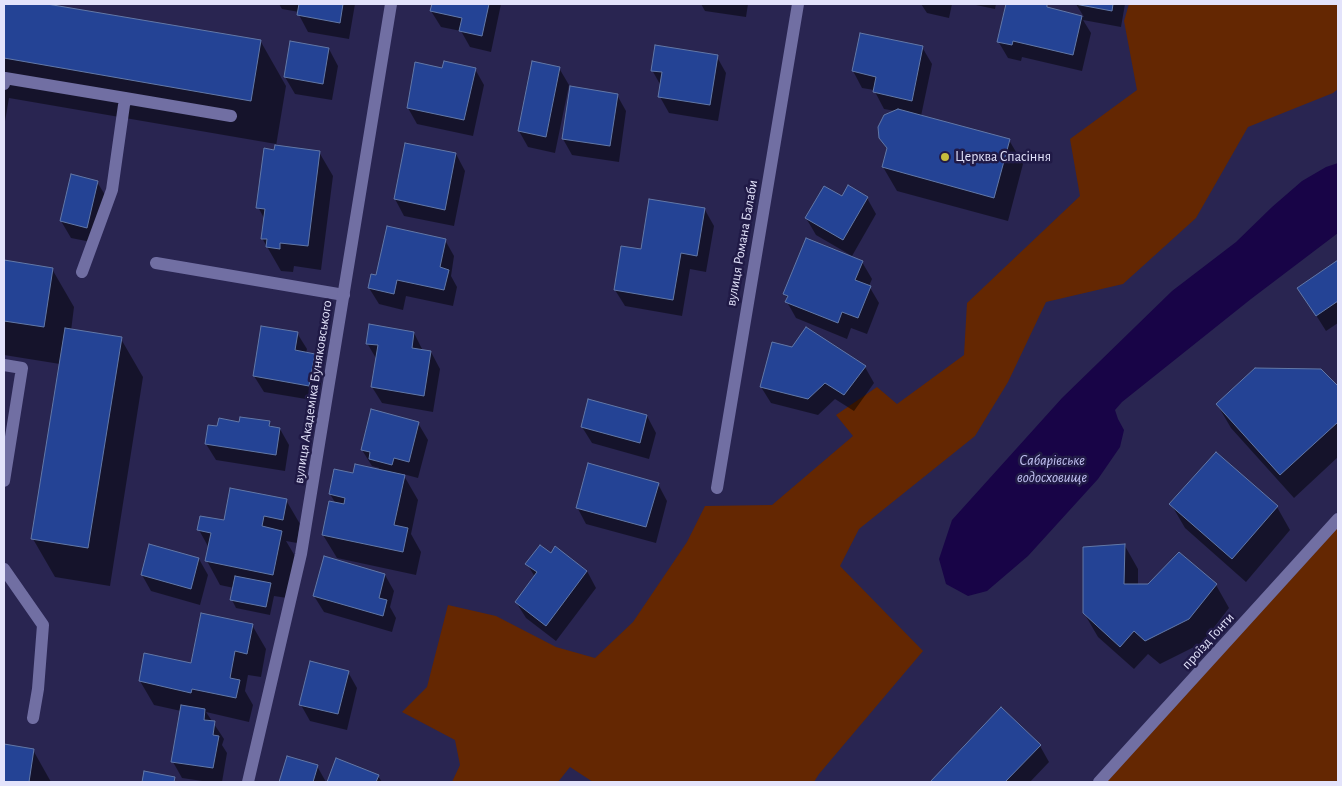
<!DOCTYPE html>
<html>
<head>
<meta charset="utf-8">
<style>
  body { margin:0 }
  #map { position:relative; width:1342px; height:786px; overflow:hidden; background:#292551; font-family:"Alegreya Sans",sans-serif }
  canvas { display:block }
  .frame { position:absolute; inset:0; border:5px solid #e3e3fb; pointer-events:none }
</style>
</head>
<body>
<div id="map">
<canvas width="1342" height="786"></canvas>
<div class="frame"></div>
</div>
<script>
const ctx = document.querySelector('canvas').getContext('2d');
ctx.lineJoin = 'round';
function fillPath(path, color) {
  ctx.fillStyle = color;
  ctx.fill(path, 'evenodd');
}
function poly(rows) {
  const path = new Path2D();
  for (const r of rows) {
    path.moveTo(r[0], r[1]);
    for (let i = 2; i < r.length; i += 2) path.lineTo(r[i], r[i + 1]);
  }
  return path;
}
function trace(path, color, width, dash) {
  ctx.strokeStyle = color;
  ctx.lineWidth = width;
  ctx.lineCap = dash ? 'butt' : 'round';
  ctx.setLineDash(dash || []);
  ctx.stroke(path);
}
function label(font, color, halo, rows, align = 'center') {
  ctx.font = font + ' "Alegreya Sans",sans-serif';
  ctx.lineWidth = 5;
  ctx.setLineDash([]);
  ctx.textBaseline = 'middle';
  ctx.strokeStyle = halo;
  ctx.fillStyle = color;
  for (const [text, x, y, turn = 0] of rows) {
    ctx.save();
    ctx.translate(x, y);
    ctx.rotate((+turn || 0) * Math.PI / 180);
    ctx.textAlign = isNaN(turn) ? turn : align;
    if (halo) ctx.strokeText(text, 0, 0);
    ctx.fillText(text, 0, 0);
    ctx.restore();
  }
}
const green = poly([
  [1129,4,1338,4,1338,89,1333,93,1248,127,1196,218,1123,284,1046,302,1008,382,975,436,859,529,840,566,923,651,819,774,814,782,593,782,570,767,558,782,452,782,460,765,455,740,402,712,427,687,448,605,496,616,556,647,595,658,633,622,687,542,705,506,772,505,853,436,836,415,877,387,897,404,964,355,967,303,1080,196,1070,139,1137,90,1124,21],
  [1338,519,1338,782,1099,782]
]);
const water = poly([
  [1338,163,1338,233,1251,299,1122,402,1115,410,1118,419,1124,430,1120,447,1098,479,1028,556,987,591,968,596,946,584,939,559,952,520,1062,398,1172,291,1236,242,1272,207,1302,181,1326,167]
]);
const shadow = poly([
  [4,4,40,4,261,42,286,86,276,146,319,152,333,176,321,270,294,266,293,272,281,271,262,238,265,220,258,207,276,144,9,98,4,127],
  [279,4,355,4,349,39,308,32,299,15,299,12,282,9],
  [433,4,501,4,491,52,470,47,461,31,441,27,431,11],
  [701,4,748,4,746,17,705,11],
  [921,4,952,4,949,18,927,13],
  [971,4,996,4,995,9],
  [1007,4,1043,4,1047,5,1049,9,1084,17,1076,4,1125,4,1121,27,1083,20,1091,33,1082,71,1022,57,1021,61,1008,58,998,41],
  [291,43,329,49,338,66,332,100,295,94,285,77],
  [922,47,932,64,921,116,1009,140,1023,164,1008,221,897,191,883,167,888,150,880,138,895,111,884,109,874,90,862,88,853,71],
  [717,57,726,73,718,121,669,113,660,97,661,86,652,70],
  [559,68,569,85,555,153,528,147,519,131],
  [475,69,484,85,473,136,417,124,408,108],
  [617,95,626,111,619,162,572,155,563,139],
  [456,154,465,171,454,226,404,216,395,199],
  [97,182,107,198,96,243,71,238,61,221],
  [867,198,876,214,852,256,816,235,806,218],
  [705,210,714,226,706,272,690,269,682,316,625,306,615,290,642,251],
  [445,240,454,256,451,276,457,287,453,306,406,296,403,310,379,304,369,288,377,277],
  [4,261,52,269,74,307,71,331,121,339,143,377,110,586,55,577,33,539,60,364,4,355],
  [862,262,872,279,869,286,879,303,867,334,851,328,847,339,796,318,787,302,788,299,785,294],
  [1338,262,1338,323,1326,331,1299,288],
  [297,333,307,349,306,353,314,355,323,371,318,401,264,392,254,376],
  [414,333,423,351,431,352,440,369,433,412,382,403,372,387,377,360,367,343],
  [865,367,874,383,854,411,835,399,818,415,771,403,761,387],
  [1321,370,1338,388,1338,457,1294,498,1231,428,1217,404],
  [647,416,656,433,649,459,592,443,582,427],
  [240,423,269,423,272,427,280,429,289,445,285,471,216,460,206,444,218,428],
  [418,423,428,440,418,478,403,474,418,500,411,534,421,552,416,575,337,558,323,535,336,504,330,494,354,475,379,470,379,468,372,466,362,450],
  [658,484,667,501,656,543,586,524,577,507],
  [286,500,300,524,297,543,286,541,295,556,287,598,274,596,270,615,236,608,232,600,234,588,220,585,207,561,209,548,199,530],
  [1171,504,1277,507,1290,530,1246,582,1185,528],
  [1125,546,1138,569,1138,585,1216,585,1229,608,1202,643,1160,664,1148,654,1134,669,1098,637,1084,613],
  [551,554,587,571,596,588,556,641,526,618,516,602,535,577,527,564],
  [199,559,208,575,200,605,151,591,142,575],
  [385,575,394,591,390,607,396,618,392,632,324,612,314,596],
  [252,625,266,649,261,677,248,675,245,691,253,705,249,722,206,712,224,739,222,745,227,753,222,782,209,782,182,778,173,762,181,711,154,705,140,681,192,664],
  [348,672,357,688,347,730,310,721,301,705],
  [1001,709,1040,746,1049,762,1030,782,932,782],
  [4,745,33,750,51,782,4,782],
  [288,758,317,766,326,782,280,782],
  [337,760,378,776,382,782,328,782]
]);
const building = poly([
  [4,4,47,4,261,40,251,101,4,58,4,4],
  [299,4,343,4,340,23,297,15,299,4],
  [432,4,489,4,482,36,459,31,462,18,430,11,432,4],
  [1006,4,1047,4,1047,7,1082,16,1073,55,1013,41,1012,45,997,42,1006,4],
  [1075,4,1113,4,1112,11,1075,4],
  [860,33,923,46,912,101,873,92,876,77,852,71,860,33],
  [290,41,329,48,323,84,284,77,290,41],
  [655,45,718,55,710,105,658,97,662,72,651,71,655,45],
  [444,61,476,68,464,120,407,108,415,62,442,68,444,61],
  [532,61,560,67,546,137,518,131,532,61],
  [570,86,618,94,610,146,562,139,570,86],
  [898,109,1010,139,994,198,882,167,887,148,879,138,878,127,884,115,898,109],
  [405,143,456,153,445,210,394,199,405,143],
  [275,145,320,151,308,246,280,243,280,249,266,247,267,239,261,239,265,209,256,208,264,148,274,150,275,145],
  [71,174,98,181,87,228,60,221,71,174],
  [848,185,868,197,843,240,805,218,824,186,842,196,848,185],
  [649,199,705,208,697,256,681,253,673,300,614,290,621,246,641,249,649,199],
  [387,226,446,239,440,267,449,270,444,290,397,280,394,294,368,288,371,274,376,275,387,226],
  [806,238,863,261,855,280,871,286,858,318,842,312,838,323,785,302,788,296,783,294,806,238],
  [4,260,53,268,44,327,4,321,4,260],
  [1338,260,1338,301,1316,316,1297,288,1338,260],
  [369,324,414,332,412,348,431,351,424,396,371,387,378,345,366,344,369,324],
  [261,326,298,332,295,350,315,354,309,386,253,376,261,326],
  [806,327,866,366,844,395,825,383,808,399,760,387,772,342,792,347,806,327],
  [65,328,122,337,88,548,31,539,65,328],
  [1255,368,1321,369,1338,386,1338,422,1280,475,1216,404,1255,368],
  [588,399,647,415,640,443,581,427,588,399],
  [371,409,419,422,409,462,394,458,392,465,369,459,370,452,361,450,371,409],
  [240,417,270,421,269,426,280,428,276,455,205,444,208,425,217,426,219,418,239,422,240,417],
  [1216,452,1278,506,1232,559,1169,504,1216,452],
  [588,463,659,483,646,527,576,508,588,463],
  [355,464,405,475,394,525,408,528,403,552,322,535,329,501,344,504,345,498,329,494,334,469,353,473,355,464],
  [230,488,287,499,283,520,264,516,262,526,282,531,273,575,205,561,211,533,197,530,200,516,224,520,230,488],
  [149,544,199,558,191,589,141,575,149,544],
  [1125,544,1124,584,1148,584,1179,552,1217,584,1189,619,1145,641,1134,631,1120,647,1083,613,1083,547,1125,544],
  [540,545,551,553,555,546,587,571,546,626,515,602,537,572,525,564,540,545],
  [324,556,385,574,379,598,387,600,383,616,313,596,324,556],
  [235,576,271,583,266,607,230,600,235,576],
  [201,613,253,624,247,654,235,651,230,678,240,680,236,698,192,689,191,693,139,681,144,653,191,663,201,613],
  [310,661,349,671,338,714,299,705,310,661],
  [181,705,205,709,204,720,215,721,213,735,219,736,213,768,171,762,181,705],
  [1001,707,1041,745,1005,782,930,782,1001,707],
  [4,744,34,749,29,782,4,782,4,744],
  [287,756,318,765,313,782,279,782,287,756],
  [336,758,379,775,376,782,327,782,336,758],
  [144,771,175,777,174,782,142,782,144,771]
]);
const service = poly([
  [4,84,5,78,125,98,112,190,82,272],
  [125,98,231,116],
  [156,263,344,295],
  [4,365,22,368,4,481],
  [4,569,43,625,38,689,33,718]
]);
const minor = poly([
  [717,488,798,4],
  [248,782,301,554,391,4],
  [1099,782,1338,519]
]);
const markers = [
  [945,157,5,"#c5bc3d"]
];
const poiNames = [
  ["Церква Спасіння",955,157]
];
const streetNames = [
  ["вулиця Романа Балаби",742,243,-80],
  ["вулиця Академіка Буняковського",313,392,-81],
  ["проїзд Гонти",1208,641,-48]
];
const waterNames = [
  ["Сабарівське",1052,460],
  ["водосховище",1052,477]
];
fillPath(green, '#642702');
fillPath(water, '#180447');
fillPath(shadow, '#0007');
fillPath(building, '#244395');
trace(building, '#6278a7', 1);
trace(service, '#716fa3', 12);
trace(minor, '#716fa3', 12);
for (const [x, y, r, color] of markers) {
  const dot = new Path2D();
  dot.arc(x, y, r, 0, 2 * Math.PI);
  ctx.fillStyle = color;
  ctx.fill(dot);
  trace(dot, '#201a46', 2);
}
label('14px', '#e3e3fb', '#201a46', poiNames, 'left');
label('14px', '#e3e3fb', '#201a46', streetNames);
label('italic 15px', '#c4c4f5', '#201a46', waterNames);
</script>
</body>
</html>
